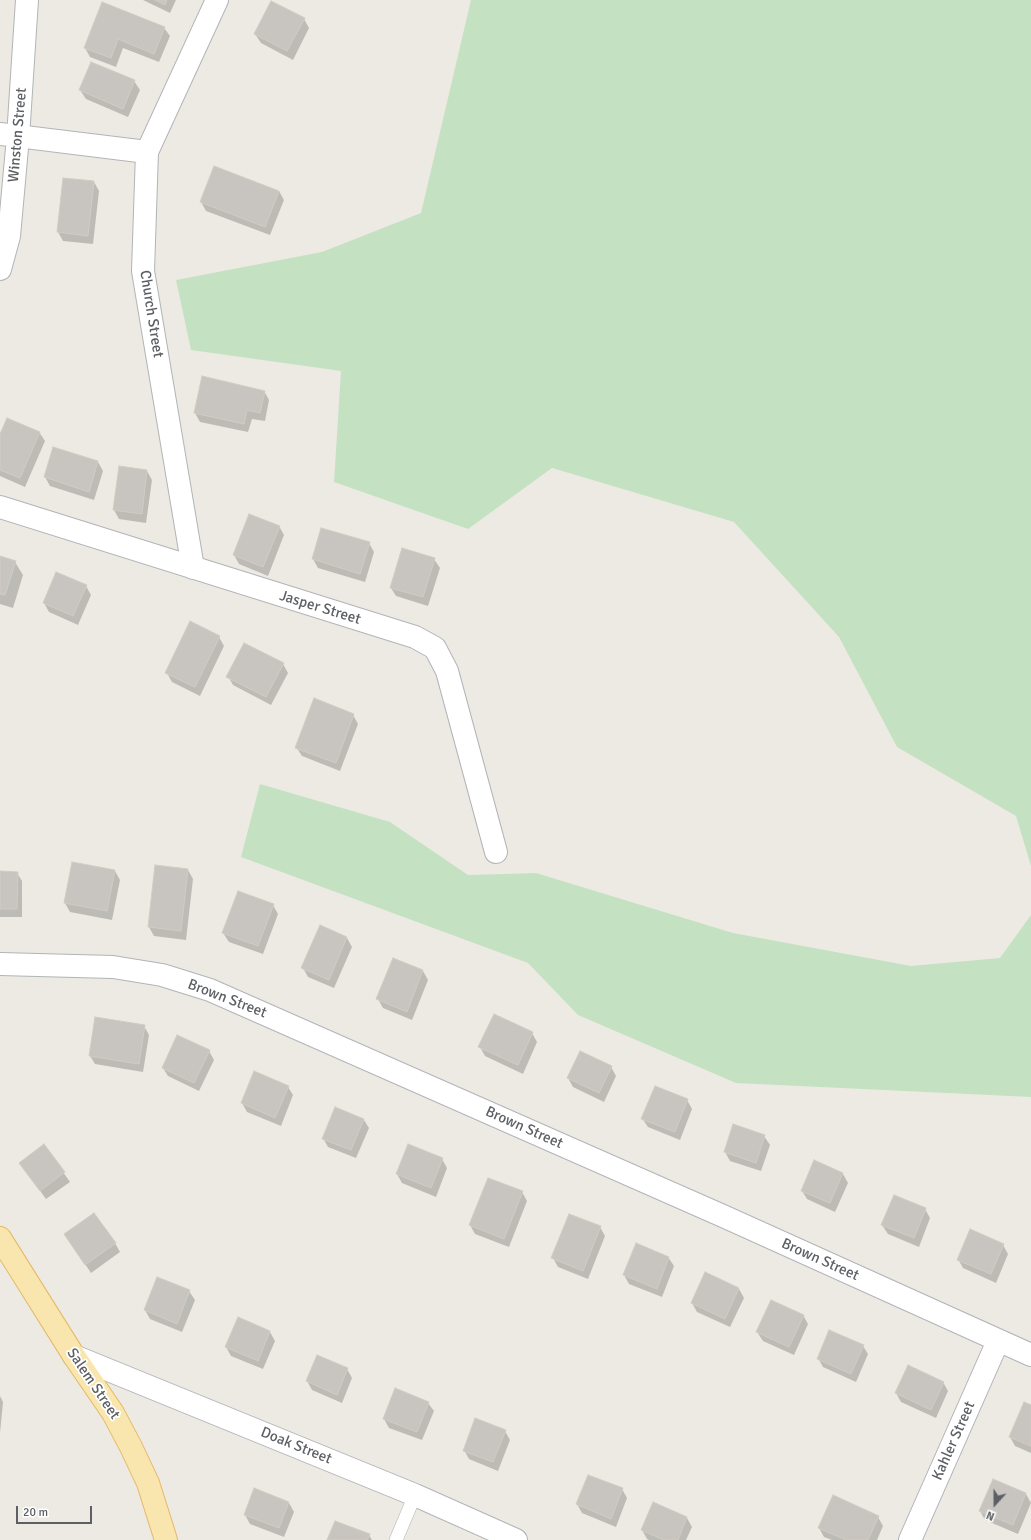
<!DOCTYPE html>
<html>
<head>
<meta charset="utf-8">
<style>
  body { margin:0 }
  #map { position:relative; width:1031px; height:1540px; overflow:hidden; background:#edeae4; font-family:Signika,sans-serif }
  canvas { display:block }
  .north { position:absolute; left:975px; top:1484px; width:40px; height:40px; -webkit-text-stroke:3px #fff; paint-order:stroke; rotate:201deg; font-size:11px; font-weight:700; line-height:16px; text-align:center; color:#5c5f63 }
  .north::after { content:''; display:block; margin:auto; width:14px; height:18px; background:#5c5f63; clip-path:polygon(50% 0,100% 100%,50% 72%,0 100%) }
  .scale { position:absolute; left:16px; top:1506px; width:76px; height:18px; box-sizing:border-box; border:2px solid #5c5f63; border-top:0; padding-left:5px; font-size:12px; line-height:14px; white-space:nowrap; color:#5c5f63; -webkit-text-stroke:3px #fff; paint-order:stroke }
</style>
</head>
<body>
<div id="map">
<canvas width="1031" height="1540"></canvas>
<div class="north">N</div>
<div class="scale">20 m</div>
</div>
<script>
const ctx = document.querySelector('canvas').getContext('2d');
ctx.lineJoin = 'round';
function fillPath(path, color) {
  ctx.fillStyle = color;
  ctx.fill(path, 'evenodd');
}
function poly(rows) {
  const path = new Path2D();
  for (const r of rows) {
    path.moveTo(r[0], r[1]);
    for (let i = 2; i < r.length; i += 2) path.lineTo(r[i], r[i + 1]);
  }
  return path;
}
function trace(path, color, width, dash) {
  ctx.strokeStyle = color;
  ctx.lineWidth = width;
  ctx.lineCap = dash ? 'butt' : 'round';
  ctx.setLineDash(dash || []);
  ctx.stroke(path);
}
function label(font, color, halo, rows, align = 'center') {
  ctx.font = font + ' Signika,sans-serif';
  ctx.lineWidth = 3.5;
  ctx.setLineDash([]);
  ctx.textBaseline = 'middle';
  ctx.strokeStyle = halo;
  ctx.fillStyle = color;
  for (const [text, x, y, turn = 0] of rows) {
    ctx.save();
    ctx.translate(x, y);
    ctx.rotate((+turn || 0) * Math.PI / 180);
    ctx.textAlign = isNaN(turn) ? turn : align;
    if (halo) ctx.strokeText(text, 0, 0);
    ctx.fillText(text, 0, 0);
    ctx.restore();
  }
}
const green = poly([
  [471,0,1031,0,1031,866,1016,816,897,747,839,637,734,522,552,468,468,529,334,482,341,371,191,350,176,280,322,252,421,213],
  [260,784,390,822,468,875,536,873,733,933,911,966,1000,958,1031,915,1031,1097,736,1083,578,1015,528,963,241,857]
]);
const shadow = poly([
  [143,0,176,0,170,13],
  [103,3,164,28,170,36,159,62,123,48,116,67,90,57,85,48],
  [304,19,309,28,293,60,261,43,255,34],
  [134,81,140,90,128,117,86,99,80,90],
  [94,182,99,191,93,244,63,241,58,232],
  [279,191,284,200,270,235,206,211,201,202],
  [264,391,269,400,265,421,252,419,248,432,200,422,195,413],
  [39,432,45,441,25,487,0,476,0,437],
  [54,448,98,462,103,471,94,500,50,486,45,477],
  [147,471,152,480,146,523,119,519,114,510],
  [279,526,284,535,268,576,239,564,234,555],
  [369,543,374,552,365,582,318,568,313,559],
  [0,557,15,562,23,575,13,608,0,604],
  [434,559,440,568,428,606,396,596,391,588],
  [86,586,91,595,78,625,49,612,44,603],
  [219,637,224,646,200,696,172,682,167,673],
  [283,664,288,673,271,705,233,685,228,676],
  [353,715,358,724,340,771,302,756,296,747],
  [188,870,193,879,186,940,154,936,149,927],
  [115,871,120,880,112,920,70,912,65,903],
  [0,872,17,873,22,881,22,917,0,917],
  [273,905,278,914,263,954,229,942,223,933],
  [347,938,352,947,334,988,308,977,303,968],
  [394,959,423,971,428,980,412,1020,383,1008,378,999],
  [144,1026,149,1035,143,1072,95,1064,90,1056],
  [532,1033,537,1042,523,1074,485,1056,480,1047],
  [209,1051,214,1060,199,1091,168,1076,163,1068],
  [611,1067,616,1076,604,1102,573,1087,568,1078],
  [288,1087,293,1095,281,1126,247,1112,242,1103],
  [687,1100,692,1109,680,1140,648,1127,642,1118],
  [364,1120,369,1128,356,1158,328,1147,323,1138],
  [764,1136,770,1145,761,1171,730,1161,725,1152],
  [44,1145,70,1182,46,1199,20,1163],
  [442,1159,447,1168,436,1197,402,1183,397,1174],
  [814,1162,843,1174,848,1183,835,1212,807,1199,802,1191],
  [522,1192,527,1201,509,1247,475,1234,470,1225],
  [925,1209,930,1218,919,1247,888,1234,882,1225],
  [600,1227,605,1236,588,1279,558,1267,553,1258],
  [65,1234,115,1243,120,1252,91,1273],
  [1003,1245,1008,1254,996,1283,963,1268,958,1259],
  [668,1257,674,1266,662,1297,629,1284,624,1275],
  [705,1273,739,1289,744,1298,730,1327,697,1312,692,1303],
  [189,1291,195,1300,182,1332,150,1319,145,1310],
  [803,1315,808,1324,794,1355,763,1341,757,1332],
  [270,1332,275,1341,263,1369,231,1356,226,1347],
  [863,1346,868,1354,856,1382,823,1367,818,1358],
  [347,1369,352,1378,342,1403,312,1390,307,1381],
  [943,1382,948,1391,936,1418,901,1402,896,1393],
  [0,1396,3,1402,0,1433],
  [428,1403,434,1411,422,1440,389,1428,384,1419],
  [1031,1406,1031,1453,1015,1446,1010,1437],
  [505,1431,510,1440,498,1471,469,1459,464,1450],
  [993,1480,1026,1494,1031,1503,1018,1534,985,1520,980,1511],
  [622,1489,627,1498,616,1527,582,1513,577,1504],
  [289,1503,294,1512,284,1537,250,1524,245,1515],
  [878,1517,883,1526,877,1540,832,1540,824,1537,819,1528],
  [687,1518,692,1527,686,1540,649,1540,647,1539,642,1530],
  [369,1535,372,1540,328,1540]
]);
const building = poly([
  [155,0,167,0,165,5,155,0],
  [271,1,305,18,287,51,254,34,271,1],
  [102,2,165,27,154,54,118,39,111,58,84,48,102,2],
  [91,62,135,80,123,109,79,90,91,62],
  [214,166,279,191,265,227,200,202,214,166],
  [63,178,94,181,88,236,57,232,63,178],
  [202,376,265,391,260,413,247,410,244,424,194,413,202,376],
  [7,418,40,432,20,478,0,470,0,434,7,418],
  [53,447,98,461,89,492,44,477,53,447],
  [119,466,147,470,142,514,113,510,119,466],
  [249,514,280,526,263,567,233,555,249,514],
  [321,528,370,542,360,574,312,559,321,528],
  [402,548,435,558,423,597,390,588,402,548],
  [0,556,16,561,5,595,0,594,0,556],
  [56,572,87,585,73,616,43,603,56,572],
  [190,621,220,636,195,687,165,673,190,621],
  [244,643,284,663,266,697,226,677,244,643],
  [314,698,354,714,336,763,295,748,314,698],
  [72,862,115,870,107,911,64,903,72,862],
  [155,865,188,869,181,931,148,927,155,865],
  [0,871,18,872,17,909,0,909,0,871],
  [238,891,274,904,258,946,222,933,238,891],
  [320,925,347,937,329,980,301,968,320,925],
  [393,958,423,970,407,1012,376,999,393,958],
  [494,1014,533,1032,518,1065,478,1047,494,1014],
  [95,1017,145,1025,139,1064,89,1056,95,1017],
  [177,1035,210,1050,194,1083,162,1068,177,1035],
  [580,1051,612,1066,599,1093,567,1078,580,1051],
  [254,1071,289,1086,275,1118,241,1103,254,1071],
  [655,1086,688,1099,675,1132,641,1119,655,1086],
  [335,1107,364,1119,351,1150,322,1139,335,1107],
  [733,1124,765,1135,756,1163,724,1152,733,1124],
  [44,1144,65,1172,40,1191,19,1163,44,1144],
  [408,1144,443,1158,431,1188,396,1174,408,1144],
  [814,1160,843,1173,830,1203,801,1191,814,1160],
  [488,1178,523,1191,504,1239,469,1225,488,1178],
  [894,1195,926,1208,914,1238,881,1225,894,1195],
  [94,1213,116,1243,85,1265,64,1234,94,1213],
  [569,1214,601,1226,583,1271,551,1258,569,1214],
  [970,1229,1004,1244,991,1274,957,1260,970,1229],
  [636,1243,669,1257,657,1289,623,1275,636,1243],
  [705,1272,739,1288,725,1319,691,1303,705,1272],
  [157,1277,190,1290,177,1324,144,1310,157,1277],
  [771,1300,804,1315,789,1347,756,1332,771,1300],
  [238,1317,270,1331,258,1361,225,1347,238,1317],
  [829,1330,864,1345,851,1374,817,1359,829,1330],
  [317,1355,348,1368,337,1395,306,1381,317,1355],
  [908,1365,944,1382,931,1410,895,1393,908,1365],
  [395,1388,429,1402,417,1432,383,1419,395,1388],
  [1024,1402,1031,1405,1031,1446,1009,1437,1024,1402],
  [475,1418,506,1430,493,1462,463,1451,475,1418],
  [588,1475,623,1488,611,1519,576,1504,588,1475],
  [993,1479,1026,1493,1013,1525,979,1511,993,1479],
  [254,1488,289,1502,279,1528,244,1515,254,1488],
  [833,1495,879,1516,868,1540,846,1540,818,1528,833,1495],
  [653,1502,687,1517,678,1540,664,1540,641,1530,653,1502],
  [335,1521,370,1534,367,1540,327,1540,335,1521]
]);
const service = poly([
  [396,1540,415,1495]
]);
const minor = poly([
  [0,134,147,152],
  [0,269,9,236,18,137,27,0],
  [0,507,415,637,435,648,447,671,496,852],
  [193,568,143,271,147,152,217,0],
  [0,964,113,967,162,975,210,990,723,1216,1031,1355],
  [74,1356,415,1495,516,1540],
  [910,1540,998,1341]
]);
const primary = poly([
  [0,1238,74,1356,113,1413,131,1447,148,1483,166,1540]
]);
const streetNames = [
  ["Winston Street",18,135,-85],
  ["Church Street",151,314,81],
  ["Jasper Street",320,608,17],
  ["Brown Street",227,999,21],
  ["Brown Street",524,1128,24],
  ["Brown Street",820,1260,24],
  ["Salem Street",93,1384,56],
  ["Kahler Street",954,1441,-66],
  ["Doak Street",296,1446,22]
];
fillPath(green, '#c4e2c2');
fillPath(shadow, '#0003');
fillPath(building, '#c8c5c0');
trace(building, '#d1cbc2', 1);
trace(service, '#b1b4b8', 14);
trace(minor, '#b1b4b8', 24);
trace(primary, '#e5b865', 24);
trace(service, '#fff', 13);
trace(minor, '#fff', 22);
trace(primary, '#f8e6ae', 22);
label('15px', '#5c5f63', '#fff', streetNames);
</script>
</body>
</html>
